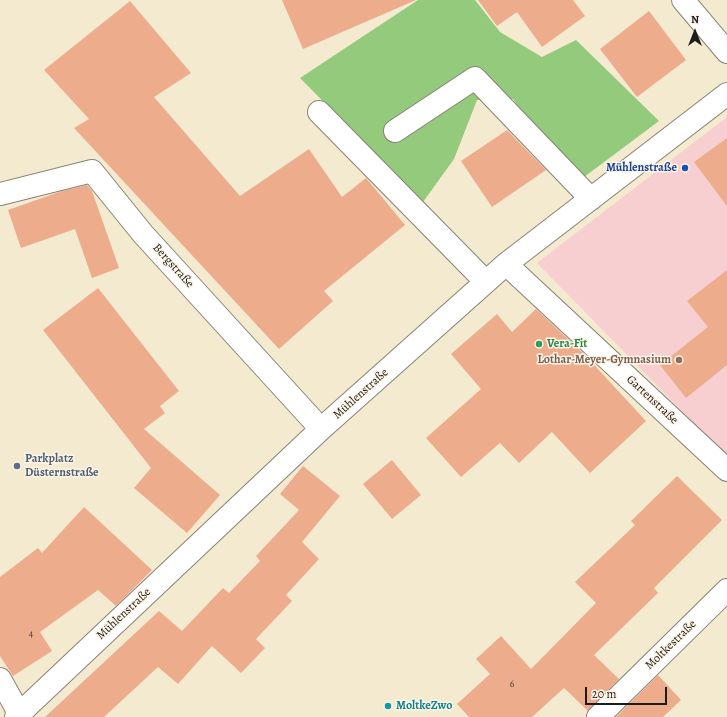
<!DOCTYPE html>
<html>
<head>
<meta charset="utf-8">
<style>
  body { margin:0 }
  #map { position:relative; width:727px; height:717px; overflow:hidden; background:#f3eacf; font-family:Alegreya,serif }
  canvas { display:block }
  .north { position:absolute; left:675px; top:12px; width:40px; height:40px; -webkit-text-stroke:3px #fcf5e5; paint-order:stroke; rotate:0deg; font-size:11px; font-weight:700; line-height:16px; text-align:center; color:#1c1c1c }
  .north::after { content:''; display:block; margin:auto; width:14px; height:18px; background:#1c1c1c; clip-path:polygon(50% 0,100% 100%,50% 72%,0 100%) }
  .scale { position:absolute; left:585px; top:687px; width:82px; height:18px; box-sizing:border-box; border:2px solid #1c1c1c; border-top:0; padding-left:5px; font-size:12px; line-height:14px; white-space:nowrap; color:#1c1c1c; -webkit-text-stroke:3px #fcf5e5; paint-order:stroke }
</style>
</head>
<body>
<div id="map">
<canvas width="727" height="717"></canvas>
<div class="north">N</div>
<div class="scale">20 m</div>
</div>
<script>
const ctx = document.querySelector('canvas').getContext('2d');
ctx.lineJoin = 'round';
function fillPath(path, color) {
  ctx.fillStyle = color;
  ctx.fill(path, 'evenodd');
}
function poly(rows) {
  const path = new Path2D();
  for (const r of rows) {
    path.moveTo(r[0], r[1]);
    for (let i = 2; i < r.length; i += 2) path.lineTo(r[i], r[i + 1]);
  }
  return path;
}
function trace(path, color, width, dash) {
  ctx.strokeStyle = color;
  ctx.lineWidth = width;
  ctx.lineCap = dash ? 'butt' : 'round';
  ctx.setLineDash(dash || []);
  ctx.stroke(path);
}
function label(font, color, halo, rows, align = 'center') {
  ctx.font = font + ' Alegreya,serif';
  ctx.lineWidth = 3;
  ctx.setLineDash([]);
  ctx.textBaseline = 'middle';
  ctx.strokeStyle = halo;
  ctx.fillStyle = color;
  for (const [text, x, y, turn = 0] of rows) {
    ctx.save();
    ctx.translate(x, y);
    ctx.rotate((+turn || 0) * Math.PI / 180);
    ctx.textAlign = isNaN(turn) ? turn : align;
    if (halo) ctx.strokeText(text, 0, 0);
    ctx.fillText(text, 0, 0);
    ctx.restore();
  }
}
const built = poly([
  [727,117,727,457,537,263]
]);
const green = poly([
  [418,0,475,0,500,32,542,57,576,40,659,121,572,186,513,99,477,100,454,159,423,202,300,78]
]);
const building = poly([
  [282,0,416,0,303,49],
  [478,0,573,0,585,16,542,47,517,12,497,26],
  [130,1,191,73,154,97,240,196,309,149,342,197,366,178,405,225,324,291,333,301,279,349,74,128,89,119,44,70],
  [649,11,686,60,637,97,600,49],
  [507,130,546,170,492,207,461,161],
  [727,138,727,206,694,162],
  [87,185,92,191,119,268,92,278,75,229,21,248,8,210,62,191],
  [727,270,727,365,686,398,660,365,708,327,687,301],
  [98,288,179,391,160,406,165,413,144,429,220,495,187,533,134,488,151,468,43,330],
  [536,309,585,355,646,421,590,473,552,432,519,463,500,443,461,477,426,438,481,389,451,354,497,314,512,332],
  [392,460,421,495,392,519,363,484],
  [303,466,340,496,302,542,319,559,286,595,292,601,256,639,265,648,241,673,212,646,178,684,158,667,104,717,45,717,159,611,182,631,223,588,229,593,260,561,256,556,299,510,280,494],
  [677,476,722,520,654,588,658,593,594,655,619,679,588,711,564,688,532,717,469,717,457,704,490,674,476,659,501,636,531,669,596,603,575,582,635,525,631,521],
  [84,507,152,570,116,606,98,590,40,632,52,651,13,676,0,656,0,577,38,548,42,553],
  [658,675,681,700,663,717,616,717]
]);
const minor = poly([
  [683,0,727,52],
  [319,112,486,282],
  [395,131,475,78,591,199],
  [0,194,92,171,143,234,321,429],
  [506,264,727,470],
  [0,679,19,713],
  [16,717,321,429,506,264,727,94],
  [598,717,727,590]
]);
const markers = [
  [685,168,4,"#1a4fb4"],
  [539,344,4,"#2e9e5b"],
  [679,360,4,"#8d6e63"],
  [17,466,4,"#5c6f8a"],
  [388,706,4,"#0f9aa8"]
];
const numberNames = [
  ["4",31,635],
  ["6",512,685]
];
const transitNames = [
  ["Mühlenstraße",677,168]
];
const streetNames = [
  ["Bergstraße",173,266,48],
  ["Mühlenstraße",361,394,-42],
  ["Gartenstraße",652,400,43],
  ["Mühlenstraße",124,614,-43],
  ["Moltkestraße",671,645,-44]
];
const leisureNames = [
  ["Vera-Fit",547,344]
];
const educationNames = [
  ["Lothar-Meyer-Gymnasium",671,360]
];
const serviceNames = [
  ["Parkplatz",25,459],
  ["Düsternstraße",25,473]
];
const cultureNames = [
  ["MoltkeZwo",396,706]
];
fillPath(built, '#f7cfd0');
fillPath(green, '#93ca7c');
fillPath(building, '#edad8c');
trace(minor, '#888376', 24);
trace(minor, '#fff', 22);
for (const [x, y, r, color] of markers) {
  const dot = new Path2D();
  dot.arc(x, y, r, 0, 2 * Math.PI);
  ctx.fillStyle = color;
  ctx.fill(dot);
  trace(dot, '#fcf5e5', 1.5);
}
label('10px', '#504038', null, numberNames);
label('bold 12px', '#164399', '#fcf5e5', transitNames, 'right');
label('12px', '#1c1c1c', '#fcf5e5', streetNames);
label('bold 12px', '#27864d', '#fcf5e5', leisureNames, 'left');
label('bold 12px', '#785e54', '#fcf5e5', educationNames, 'right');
label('bold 12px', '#4e5e75', '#fcf5e5', serviceNames, 'left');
label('bold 12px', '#0d838f', '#fcf5e5', cultureNames, 'left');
</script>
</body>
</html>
